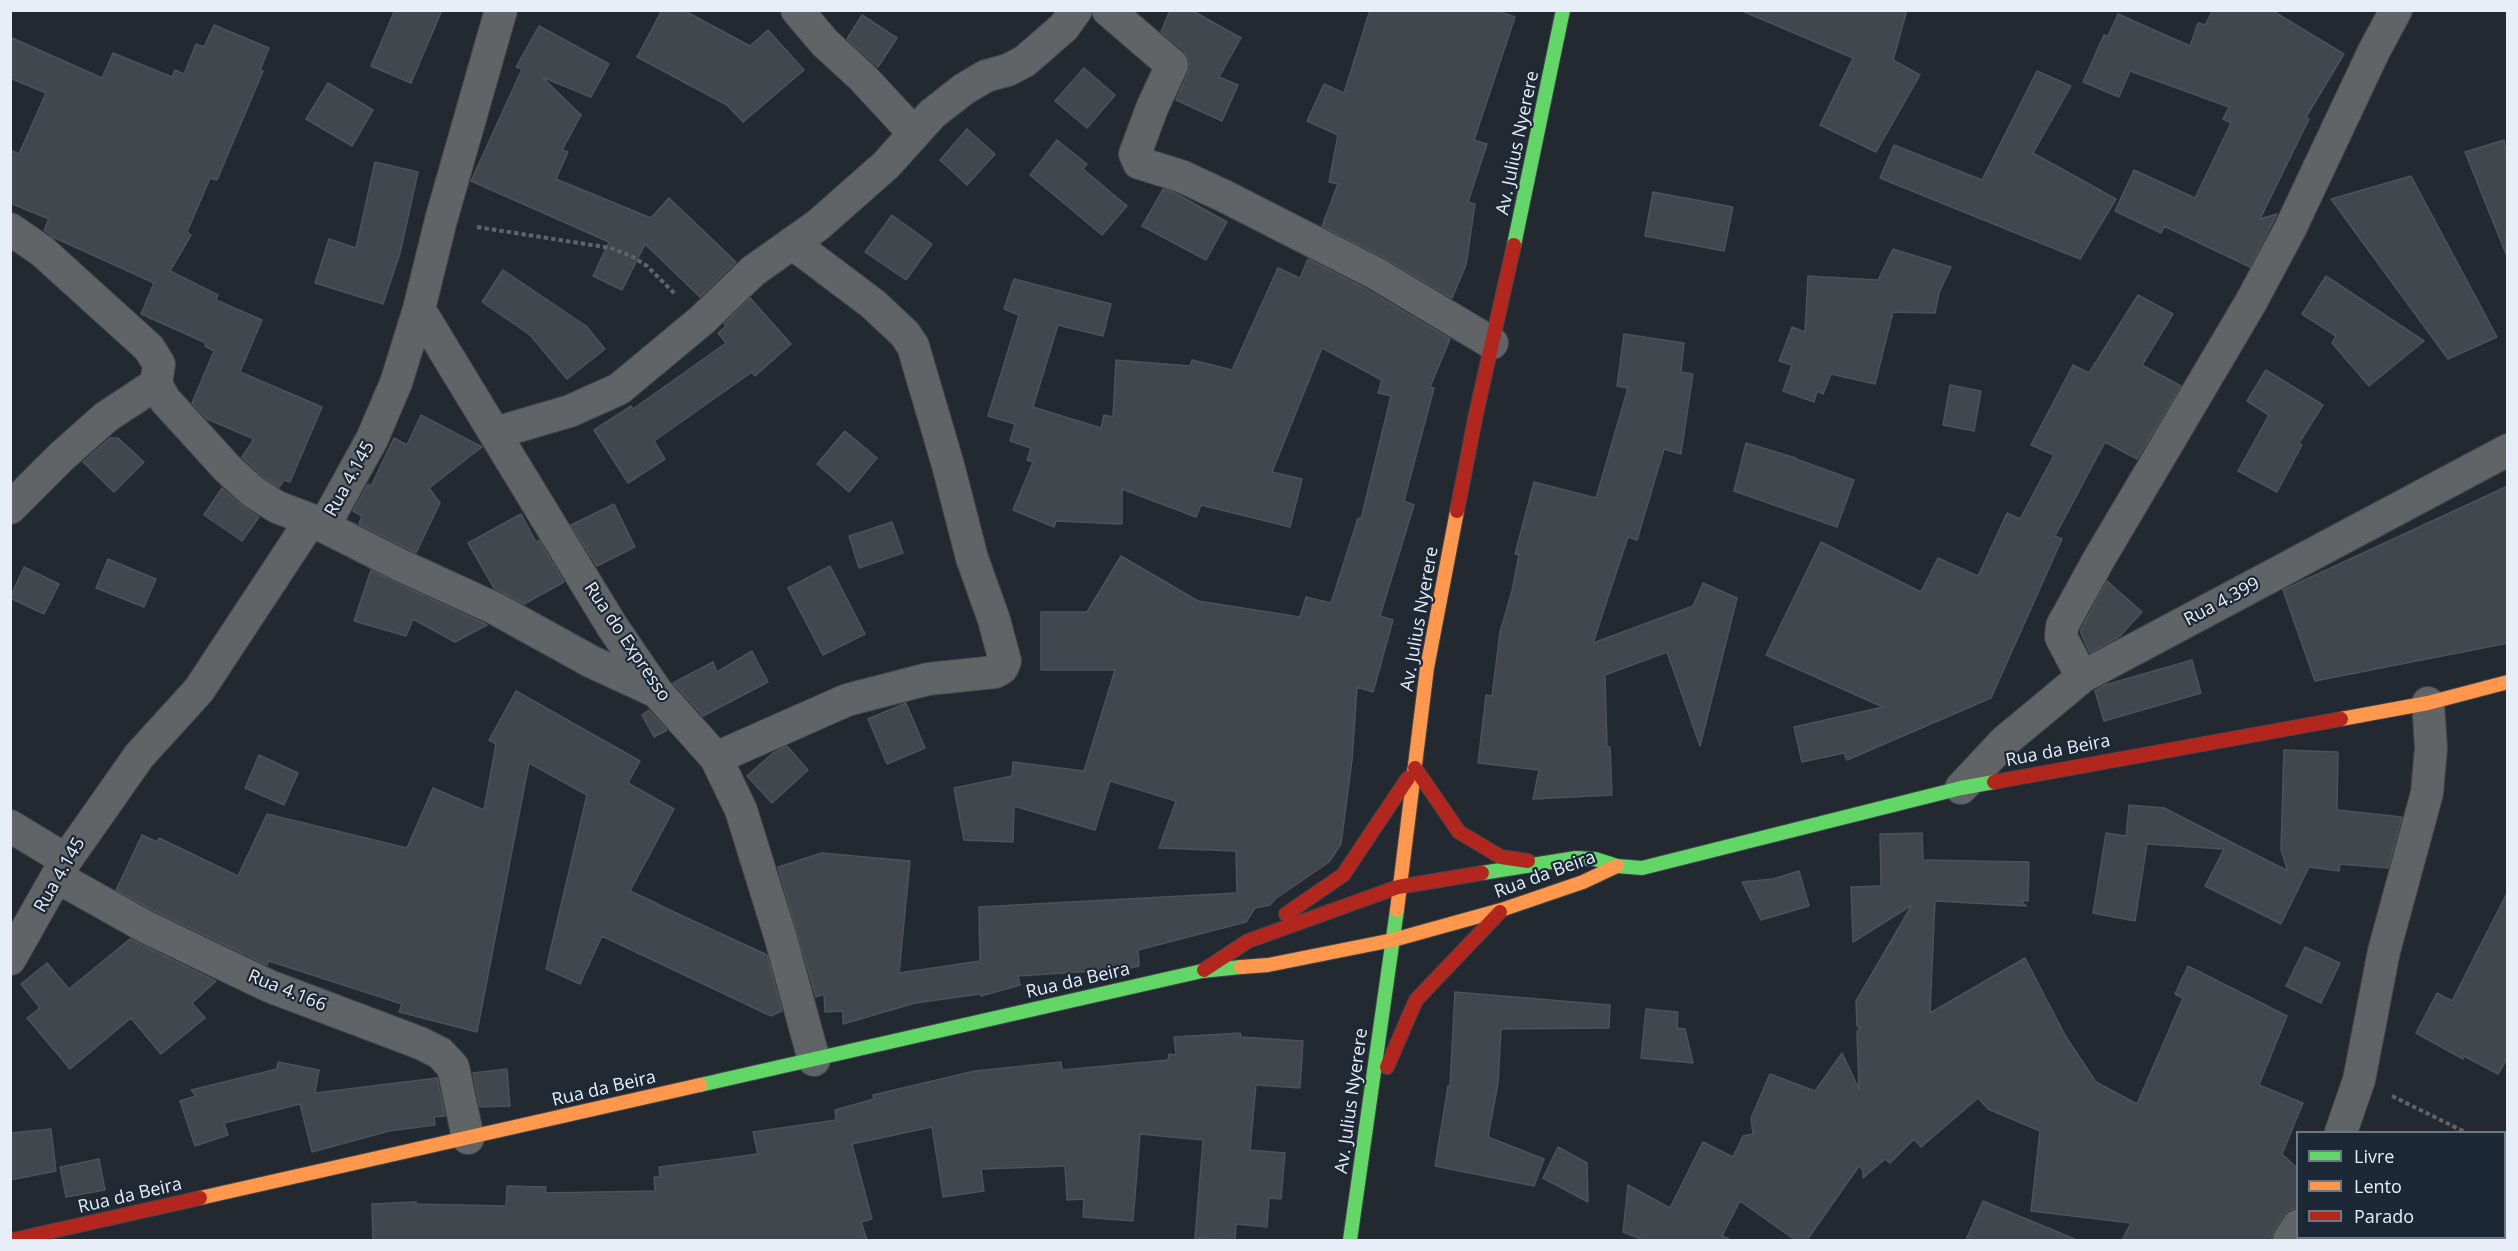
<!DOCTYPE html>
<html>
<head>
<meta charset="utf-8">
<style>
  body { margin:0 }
  #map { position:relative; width:2518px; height:1251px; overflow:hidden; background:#232930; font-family:"Open Sans",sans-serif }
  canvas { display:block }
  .frame { position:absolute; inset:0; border:12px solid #e7eef8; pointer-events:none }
  .legend { position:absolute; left:2296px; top:1131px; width:210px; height:108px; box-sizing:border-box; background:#1d2836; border:2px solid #6e7784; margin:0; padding:8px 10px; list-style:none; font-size:18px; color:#e7eef8 }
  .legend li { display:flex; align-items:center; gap:12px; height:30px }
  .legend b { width:30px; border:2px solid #6e7784 }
</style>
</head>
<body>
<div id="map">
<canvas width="2518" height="1251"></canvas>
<div class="frame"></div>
<ul class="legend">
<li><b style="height:8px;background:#63d668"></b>Livre</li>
<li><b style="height:8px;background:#ff974d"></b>Lento</li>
<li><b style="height:8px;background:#b3261e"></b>Parado</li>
</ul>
</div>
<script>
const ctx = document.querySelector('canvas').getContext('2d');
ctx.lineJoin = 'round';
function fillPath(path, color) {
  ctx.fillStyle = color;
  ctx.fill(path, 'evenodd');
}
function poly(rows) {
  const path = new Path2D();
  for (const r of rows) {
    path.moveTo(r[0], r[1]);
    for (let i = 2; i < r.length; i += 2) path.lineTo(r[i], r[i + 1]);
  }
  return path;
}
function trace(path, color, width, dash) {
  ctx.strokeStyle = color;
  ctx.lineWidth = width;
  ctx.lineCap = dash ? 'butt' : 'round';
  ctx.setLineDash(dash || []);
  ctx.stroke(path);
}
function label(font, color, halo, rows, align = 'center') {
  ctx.font = font + ' "Open Sans",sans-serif';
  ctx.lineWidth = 4.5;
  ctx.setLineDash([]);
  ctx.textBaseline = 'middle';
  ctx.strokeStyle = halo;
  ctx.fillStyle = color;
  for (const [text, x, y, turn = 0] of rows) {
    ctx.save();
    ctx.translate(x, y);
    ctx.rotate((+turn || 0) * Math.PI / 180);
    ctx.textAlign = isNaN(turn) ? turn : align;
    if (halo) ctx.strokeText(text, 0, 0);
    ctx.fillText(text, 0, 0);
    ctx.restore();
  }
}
const building = poly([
  [395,10,442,10,411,83,371,66,395,10],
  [662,10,683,10,750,46,768,30,804,70,743,122,727,105,637,57,662,10],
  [1170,10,1191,10,1241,38,1219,77,1238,85,1222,121,1176,100,1188,73,1190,62,1184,51,1161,32,1170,10],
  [1370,10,1495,10,1515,17,1474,140,1487,144,1468,202,1475,204,1466,265,1452,298,1384,258,1322,226,1338,184,1329,182,1338,135,1307,121,1324,84,1344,93,1370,10],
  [1740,10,1907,10,1893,60,1920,75,1876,152,1820,125,1853,58,1740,10],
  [2213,10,2271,10,2344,54,2306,117,2309,119,2260,219,2277,214,2250,267,2164,226,2161,233,2115,211,2134,170,2195,198,2231,123,2223,119,2229,107,2130,71,2119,97,2083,82,2104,35,2108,36,2118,14,2190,46,2198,23,2205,25,2213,10],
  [862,15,897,38,878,67,847,39,862,15],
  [214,25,269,48,260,70,263,71,217,180,210,178,187,232,191,235,170,271,218,295,216,300,262,320,240,372,322,407,290,482,284,480,279,487,263,477,242,457,254,439,207,419,192,403,214,351,205,346,206,343,141,314,154,283,53,237,44,230,49,219,10,203,10,150,19,154,46,93,10,78,10,37,102,78,113,53,172,77,175,70,184,74,196,44,204,47,214,25],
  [539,26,609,64,591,97,542,77,581,115,562,150,568,152,556,179,651,218,669,198,736,262,700,297,645,244,622,290,593,276,609,242,471,181,522,69,516,67,539,26],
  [1084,68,1115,95,1087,128,1055,101,1084,68],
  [2037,71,2071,86,2033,153,2116,199,2080,259,1880,178,1894,145,1982,180,2037,71],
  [328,83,373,110,352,146,306,119,328,83],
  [967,129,995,154,967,185,940,160,967,129],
  [1057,140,1087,164,1083,169,1127,206,1102,235,1030,175,1057,140],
  [2504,140,2508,166,2506,254,2465,152,2504,140],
  [375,162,418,172,400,253,383,304,315,283,329,239,356,248,375,162],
  [2411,176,2497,337,2448,359,2331,199,2411,176],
  [1163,189,1173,192,1227,222,1206,260,1142,226,1163,189],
  [1653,192,1733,207,1724,251,1645,236,1653,192],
  [892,215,932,244,906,280,865,252,892,215],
  [1893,249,1951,267,1939,293,1935,313,1893,312,1875,384,1831,374,1823,394,1817,391,1814,402,1783,391,1792,365,1779,361,1792,327,1805,332,1808,276,1878,280,1893,249],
  [1308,259,1366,289,1450,339,1430,387,1434,388,1404,501,1414,505,1380,616,1393,620,1373,692,1357,687,1352,760,1341,844,1329,862,1275,899,1270,905,1255,908,1246,922,1138,950,1139,966,1125,969,1018,976,1020,985,981,996,980,994,915,1003,843,1024,843,1011,825,1012,824,994,816,997,778,867,822,853,910,861,899,973,980,961,979,907,1237,893,1236,851,1159,848,1176,801,1110,781,1095,830,1014,806,1013,842,964,840,954,788,1012,776,1013,762,1084,771,1115,670,1041,670,1041,612,1087,612,1121,556,1198,601,1300,617,1306,597,1331,603,1358,518,1361,519,1391,396,1378,393,1382,380,1322,348,1272,472,1302,479,1290,527,1201,505,1196,517,1122,489,1122,524,1056,521,1054,527,1013,510,1033,462,1027,460,1031,448,1010,441,1015,424,988,416,1019,315,1004,309,1014,279,1111,304,1103,336,1058,325,1033,407,1101,428,1104,415,1113,417,1116,360,1190,366,1192,360,1232,370,1278,268,1300,278,1308,259],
  [503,270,586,326,605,349,567,379,530,335,482,302,503,270],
  [2326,276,2424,341,2369,386,2332,343,2336,336,2302,314,2326,276],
  [2138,295,2173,314,2142,365,2181,386,2137,459,2105,442,2055,536,2062,539,1991,698,1847,760,1844,753,1802,762,1794,727,1883,707,1766,655,1821,542,1921,592,1938,558,1978,576,2007,513,2020,519,2054,455,2031,445,2073,365,2089,373,2138,295],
  [750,298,791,344,755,376,752,372,654,441,665,459,628,483,594,430,631,406,633,409,726,343,718,333,726,326,724,324,750,298],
  [1624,334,1684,343,1681,372,1693,374,1681,454,1664,449,1637,540,1628,537,1593,643,1693,606,1703,583,1737,598,1700,746,1667,652,1605,675,1607,747,1610,747,1612,795,1533,799,1539,770,1478,763,1486,695,1492,696,1500,632,1512,591,1519,555,1515,554,1534,482,1596,498,1628,388,1617,386,1624,334],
  [2266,370,2323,405,2299,443,2302,445,2277,492,2238,471,2269,415,2247,401,2266,370],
  [1950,385,1981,391,1974,431,1943,425,1950,385],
  [421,415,482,447,429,488,440,503,416,553,359,524,362,516,353,511,368,484,371,486,394,438,407,445,421,415],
  [845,431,877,458,849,492,817,464,845,431],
  [110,438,118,438,144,462,114,492,83,462,110,438],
  [1746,443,1796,458,1796,459,1854,480,1837,527,1734,491,1746,443],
  [2508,486,2508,643,2315,681,2283,590,2508,486],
  [222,488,240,504,259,517,242,541,204,515,222,488],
  [614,504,635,547,597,566,571,525,614,504],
  [521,514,536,542,539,540,564,582,524,604,494,588,468,543,521,514],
  [892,522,903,553,859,568,849,536,892,522],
  [108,559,156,579,144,607,96,588,108,559],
  [830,566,865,634,823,655,788,588,830,566],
  [24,567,59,584,44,614,10,598,24,567],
  [371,570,393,581,487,625,455,642,413,619,406,636,354,621,371,570],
  [2107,581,2142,612,2120,636,2090,653,2080,631,2107,581],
  [752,651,768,682,703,716,673,683,713,662,717,672,752,651],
  [2192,660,2201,693,2104,721,2095,691,2105,685,2192,660],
  [516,691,640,761,628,783,674,809,630,891,658,904,655,906,659,905,767,955,782,1011,771,1016,602,936,580,984,546,969,587,795,529,763,477,1032,399,1012,402,1004,269,961,267,965,154,911,116,890,142,835,157,842,159,838,238,876,267,814,407,848,433,788,484,810,496,744,489,740,516,691],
  [906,703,925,748,887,764,868,719,906,703],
  [649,710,667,730,654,737,642,715,649,710],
  [787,746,808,770,772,803,747,776,773,753,787,746],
  [2284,750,2338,752,2337,810,2402,817,2388,868,2340,864,2339,871,2309,867,2281,924,2205,886,2224,849,2147,844,2135,921,2093,913,2106,833,2126,836,2129,805,2164,808,2288,871,2281,850,2284,750],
  [259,755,298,773,284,805,245,788,259,755],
  [1922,833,1923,860,2029,862,2028,901,2020,900,2026,906,1935,901,1930,1013,2025,958,2066,1037,2096,1082,2137,1104,2183,998,2175,994,2188,966,2287,1016,2259,1085,2303,1103,2282,1154,2298,1169,2298,1208,2289,1210,2283,1216,2274,1231,2271,1240,2122,1240,2131,1223,2031,1211,2040,1131,1988,1109,1978,1098,1921,1147,1914,1139,1890,1163,1885,1159,1863,1178,1863,1170,1859,1166,1807,1240,1795,1240,1740,1201,1722,1236,1731,1240,1644,1240,1623,1232,1628,1185,1670,1208,1703,1142,1733,1157,1743,1136,1753,1134,1751,1118,1770,1074,1815,1091,1842,1053,1859,1089,1857,1032,1860,1027,1857,1026,1856,1001,1912,905,1853,942,1851,887,1881,886,1880,834,1922,833],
  [1799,871,1809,906,1761,920,1742,882,1773,879,1799,871],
  [2508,891,2508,1057,2498,1074,2464,1056,2463,1059,2416,1033,2437,993,2452,1001,2508,891],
  [130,939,216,981,192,1003,205,1018,161,1054,131,1018,70,1069,27,1018,40,1008,21,984,47,963,69,989,130,939],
  [2305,947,2340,963,2321,1003,2286,986,2305,947],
  [1455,992,1610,1005,1609,1028,1501,1029,1498,1083,1488,1137,1544,1159,1534,1186,1435,1166,1448,1086,1450,1086,1455,992],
  [1646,1009,1678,1012,1677,1028,1685,1029,1693,1063,1641,1058,1646,1009],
  [1240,1033,1241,1037,1303,1041,1300,1088,1256,1085,1250,1150,1285,1153,1281,1199,1269,1198,1267,1227,1236,1224,1235,1240,1195,1238,1203,1140,1140,1134,1133,1221,1083,1217,1084,1199,1067,1200,1065,1166,981,1169,984,1191,943,1197,932,1127,852,1144,872,1219,861,1222,867,1240,373,1240,372,1204,416,1202,416,1204,506,1206,507,1186,546,1187,545,1193,655,1191,654,1177,660,1177,659,1167,758,1154,753,1132,836,1120,835,1110,874,1099,873,1095,975,1071,1061,1062,1062,1070,1168,1060,1169,1054,1176,1055,1174,1037,1240,1033],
  [278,1062,319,1070,315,1093,437,1078,445,1116,434,1117,435,1125,389,1131,312,1152,300,1104,224,1123,228,1135,195,1146,180,1101,196,1096,191,1090,277,1069,278,1062],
  [507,1069,510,1106,480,1107,473,1073,507,1069],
  [51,1129,56,1171,10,1180,10,1133,51,1129],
  [1558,1147,1587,1163,1588,1202,1543,1178,1558,1147],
  [99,1159,105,1190,66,1197,60,1167,99,1159],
  [1983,1201,2077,1240,1966,1240,1983,1201]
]);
const path = poly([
  [477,227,611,248,631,256,647,266,676,295],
  [2392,1096,2465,1132],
  [2504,1152,2508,1154]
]);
const street = poly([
  [797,10,825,43,862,77,914,133],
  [1108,10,1172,65,1152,108,1135,154,1139,163,1181,176,1224,196,1375,273,1492,343],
  [10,229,42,251,149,348,159,364,156,384,165,400,227,468,252,491,277,507,311,520],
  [419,309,612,626,657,692,716,758,741,810,781,939,814,1060],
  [495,433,570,411,619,389,702,320,753,271,818,225,886,165,932,114,964,89,986,76,1008,70,1025,61,1064,27,1076,10],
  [10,508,61,457,106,417,156,384],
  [324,526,372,439,396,383,419,309,441,220,501,10],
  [2082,677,2061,637,2062,626,2099,559,2251,302,2290,229,2374,51,2396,10],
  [716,758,847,700,928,679,995,672,1002,668,1005,661,994,620,972,558,948,465,913,346,905,334,873,304,792,243],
  [1961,788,2005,741,2082,677,2508,450],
  [10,826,66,860],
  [57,877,146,927,269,986,420,1043,440,1053,453,1067,468,1138],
  [10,959,66,860,139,756,199,690,311,520,400,565,496,609,592,662,657,692],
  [2341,1132,2359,1080,2384,951,2427,793,2431,748,2428,703],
  [2289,1240,2298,1226]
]);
const fast = poly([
  [1514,245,1563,10],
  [1482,873,1576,858,1595,859,1617,866,1642,868,1961,788,1994,782],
  [700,1085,1202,971,1241,967],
  [1350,1240,1397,910]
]);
const slow = poly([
  [2341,719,2428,703,2508,682],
  [1397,910,1427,668,1457,511],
  [1241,967,1268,965,1393,940,1501,910,1583,882,1617,866],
  [200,1198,700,1085]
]);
const jam = poly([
  [1457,511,1476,414,1514,245],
  [1415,768,1459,832,1501,857,1528,861],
  [1994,782,2341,719],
  [1286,914,1343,875,1408,778],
  [1204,970,1248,941,1398,887,1482,873],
  [1387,1067,1416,1000,1500,912],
  [13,1240,200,1198]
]);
const streetNames = [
  ["Av. Julius Nyerere",1518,143,-78],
  ["Rua 4.145",350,479,-61],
  ["Rua 4.399",2222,602,-28],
  ["Av. Julius Nyerere",1420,619,-80],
  ["Rua do Expresso",627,642,56],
  ["Rua da Beira",2058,751,-11],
  ["Rua 4.145",60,875,-60],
  ["Rua da Beira",1545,875,-20],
  ["Rua da Beira",1078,981,-13],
  ["Rua 4.166",287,991,22],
  ["Rua da Beira",604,1089,-13],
  ["Av. Julius Nyerere",1352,1101,-82],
  ["Rua da Beira",130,1196,-13]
];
fillPath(building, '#41474d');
trace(building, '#4d5259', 1.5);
trace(street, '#3f454b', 34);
trace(fast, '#3f454b', 16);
trace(slow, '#3f454b', 16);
trace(jam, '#3f454b', 16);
trace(path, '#606468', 4, [4.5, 3]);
trace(street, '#616467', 32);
trace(fast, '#63d668', 14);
trace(slow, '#ff974d', 14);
trace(jam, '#b3261e', 14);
label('18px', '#e7eef8', '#1d2836', streetNames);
</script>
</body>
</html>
